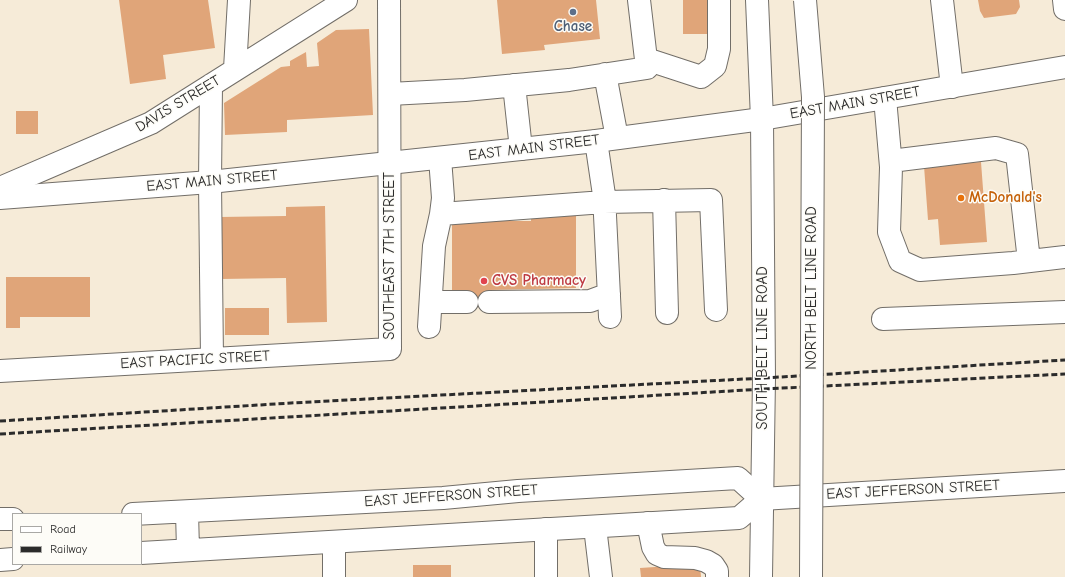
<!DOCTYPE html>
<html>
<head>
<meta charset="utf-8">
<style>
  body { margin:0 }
  #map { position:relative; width:1065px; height:577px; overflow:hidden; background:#f6ebd8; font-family:"Comic Neue",sans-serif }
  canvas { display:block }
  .legend { position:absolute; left:12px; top:513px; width:130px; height:52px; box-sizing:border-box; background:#fdfcf7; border:1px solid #a9a8a5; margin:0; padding:5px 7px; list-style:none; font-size:12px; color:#2b2b2b }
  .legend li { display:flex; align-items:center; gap:8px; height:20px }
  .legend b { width:20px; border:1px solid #a9a8a5 }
</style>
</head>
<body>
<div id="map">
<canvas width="1065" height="577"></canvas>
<ul class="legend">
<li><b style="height:5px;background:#fff"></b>Road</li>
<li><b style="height:5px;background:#2b2b2b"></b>Railway</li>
</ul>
</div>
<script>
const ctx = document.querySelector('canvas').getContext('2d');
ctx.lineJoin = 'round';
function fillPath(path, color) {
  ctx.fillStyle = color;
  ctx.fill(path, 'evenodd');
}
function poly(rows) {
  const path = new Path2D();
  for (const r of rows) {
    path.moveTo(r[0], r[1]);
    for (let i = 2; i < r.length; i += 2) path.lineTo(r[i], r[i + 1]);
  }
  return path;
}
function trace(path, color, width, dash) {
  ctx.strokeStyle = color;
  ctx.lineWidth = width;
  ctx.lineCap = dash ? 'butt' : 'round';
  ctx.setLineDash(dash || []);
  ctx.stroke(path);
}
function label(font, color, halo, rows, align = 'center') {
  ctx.font = font + ' "Comic Neue",sans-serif';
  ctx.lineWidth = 3;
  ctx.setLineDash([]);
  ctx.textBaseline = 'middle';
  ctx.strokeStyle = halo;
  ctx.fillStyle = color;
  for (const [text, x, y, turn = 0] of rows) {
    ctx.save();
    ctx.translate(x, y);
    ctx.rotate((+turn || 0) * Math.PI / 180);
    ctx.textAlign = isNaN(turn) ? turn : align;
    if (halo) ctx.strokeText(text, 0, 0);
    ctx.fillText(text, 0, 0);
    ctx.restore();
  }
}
const building = poly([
  [119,0,208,0,215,48,163,55,166,79,130,84],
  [497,0,596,0,600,39,544,45,545,50,502,54],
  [683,0,714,0,714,34,683,34],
  [978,0,1019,0,1020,7,1016,14,984,18,980,11],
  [369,29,373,115,287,120,287,132,225,135,224,103,281,67,290,66,290,61,306,52,307,67,319,66,317,43,336,30],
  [16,111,38,111,38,134,16,134],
  [981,162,987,242,940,245,938,219,928,220,924,166],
  [325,206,327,322,287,323,286,278,221,279,220,217,286,216,286,207],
  [531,215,576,215,576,288,489,290,488,306,467,306,452,292,452,221,531,221],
  [6,277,90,277,90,317,20,317,20,328,6,328],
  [225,308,269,308,269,335,225,335],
  [700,564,701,577,641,577,640,568],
  [413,565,451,565,451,577,413,577]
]);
const minor = poly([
  [757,0,762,119,764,378,761,577],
  [942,0,952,87],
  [1064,0,1065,9],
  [646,59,701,77,715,66,719,49,719,0],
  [235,69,239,0],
  [605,74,617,138],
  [211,85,210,182,212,359],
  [514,85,521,149],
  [390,94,465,90,569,80,647,68,639,0],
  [885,98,891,167,889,232,900,261,920,270,1013,263,1065,257],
  [596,141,604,195,610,317],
  [891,161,996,148,1017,154,1029,261],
  [0,188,151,123,346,0],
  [664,200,667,313],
  [441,214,604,202,711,200,716,310],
  [431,302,467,302],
  [489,302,590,301,609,294],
  [883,319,1065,312],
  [429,327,434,246,441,214,443,198,440,158],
  [0,371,390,349,389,0],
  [648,523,653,547,657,554,664,557,695,558,706,561,713,565,717,571,717,577],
  [595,527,601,577],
  [546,529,546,577],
  [334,577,334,542]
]);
const major = poly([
  [0,198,210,182,596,141,762,119,1065,67],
  [187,512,188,550],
  [133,514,443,498,518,491,738,478,761,499],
  [0,519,13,519],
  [141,553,739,518,761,499,1065,481],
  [0,560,13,559]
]);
const rail = poly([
  [0,421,291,403,764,378,1065,360],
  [0,434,764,389,1065,374]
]);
const majorBridge = poly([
  [805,0,813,97,811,577]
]);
const markers = [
  [573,12,4,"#5c6f8a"],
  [961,198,4,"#e8710a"],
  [484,281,4,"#e0444e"]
];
const serviceNames = [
  ["Chase",573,27]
];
const streetNames = [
  ["EAST MAIN STREET",855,103,-10],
  ["DAVIS STREET",178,104,-31],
  ["EAST MAIN STREET",534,148,-7],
  ["EAST MAIN STREET",212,181,-5],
  ["SOUTHEAST 7TH STREET",390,256,-90],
  ["NORTH BELT LINE ROAD",812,288,-90],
  ["SOUTH BELT LINE ROAD",763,348,-90],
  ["EAST PACIFIC STREET",195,360,-3],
  ["EAST JEFFERSON STREET",913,490,-3],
  ["EAST JEFFERSON STREET",451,496,-4]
];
const foodNames = [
  ["McDonald's",969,198]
];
const healthNames = [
  ["CVS Pharmacy",492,281]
];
fillPath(building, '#e0a579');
trace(minor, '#726e68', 24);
trace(major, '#726e68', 24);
trace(minor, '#fff', 22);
trace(major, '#fff', 22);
trace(rail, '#2b2b2b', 3, [6, 3]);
trace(majorBridge, '#726e68', 24, []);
trace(majorBridge, '#fff', 22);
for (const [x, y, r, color] of markers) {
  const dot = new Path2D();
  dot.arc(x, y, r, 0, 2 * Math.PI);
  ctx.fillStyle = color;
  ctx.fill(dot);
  trace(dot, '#fdfcf7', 1.5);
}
label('bold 15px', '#4e5e75', '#fdfcf7', serviceNames);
label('15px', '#2b2b2b', '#fdfcf7', streetNames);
label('bold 15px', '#c56008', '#fdfcf7', foodNames, 'left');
label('bold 15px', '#be3a42', '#fdfcf7', healthNames, 'left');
</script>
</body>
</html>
